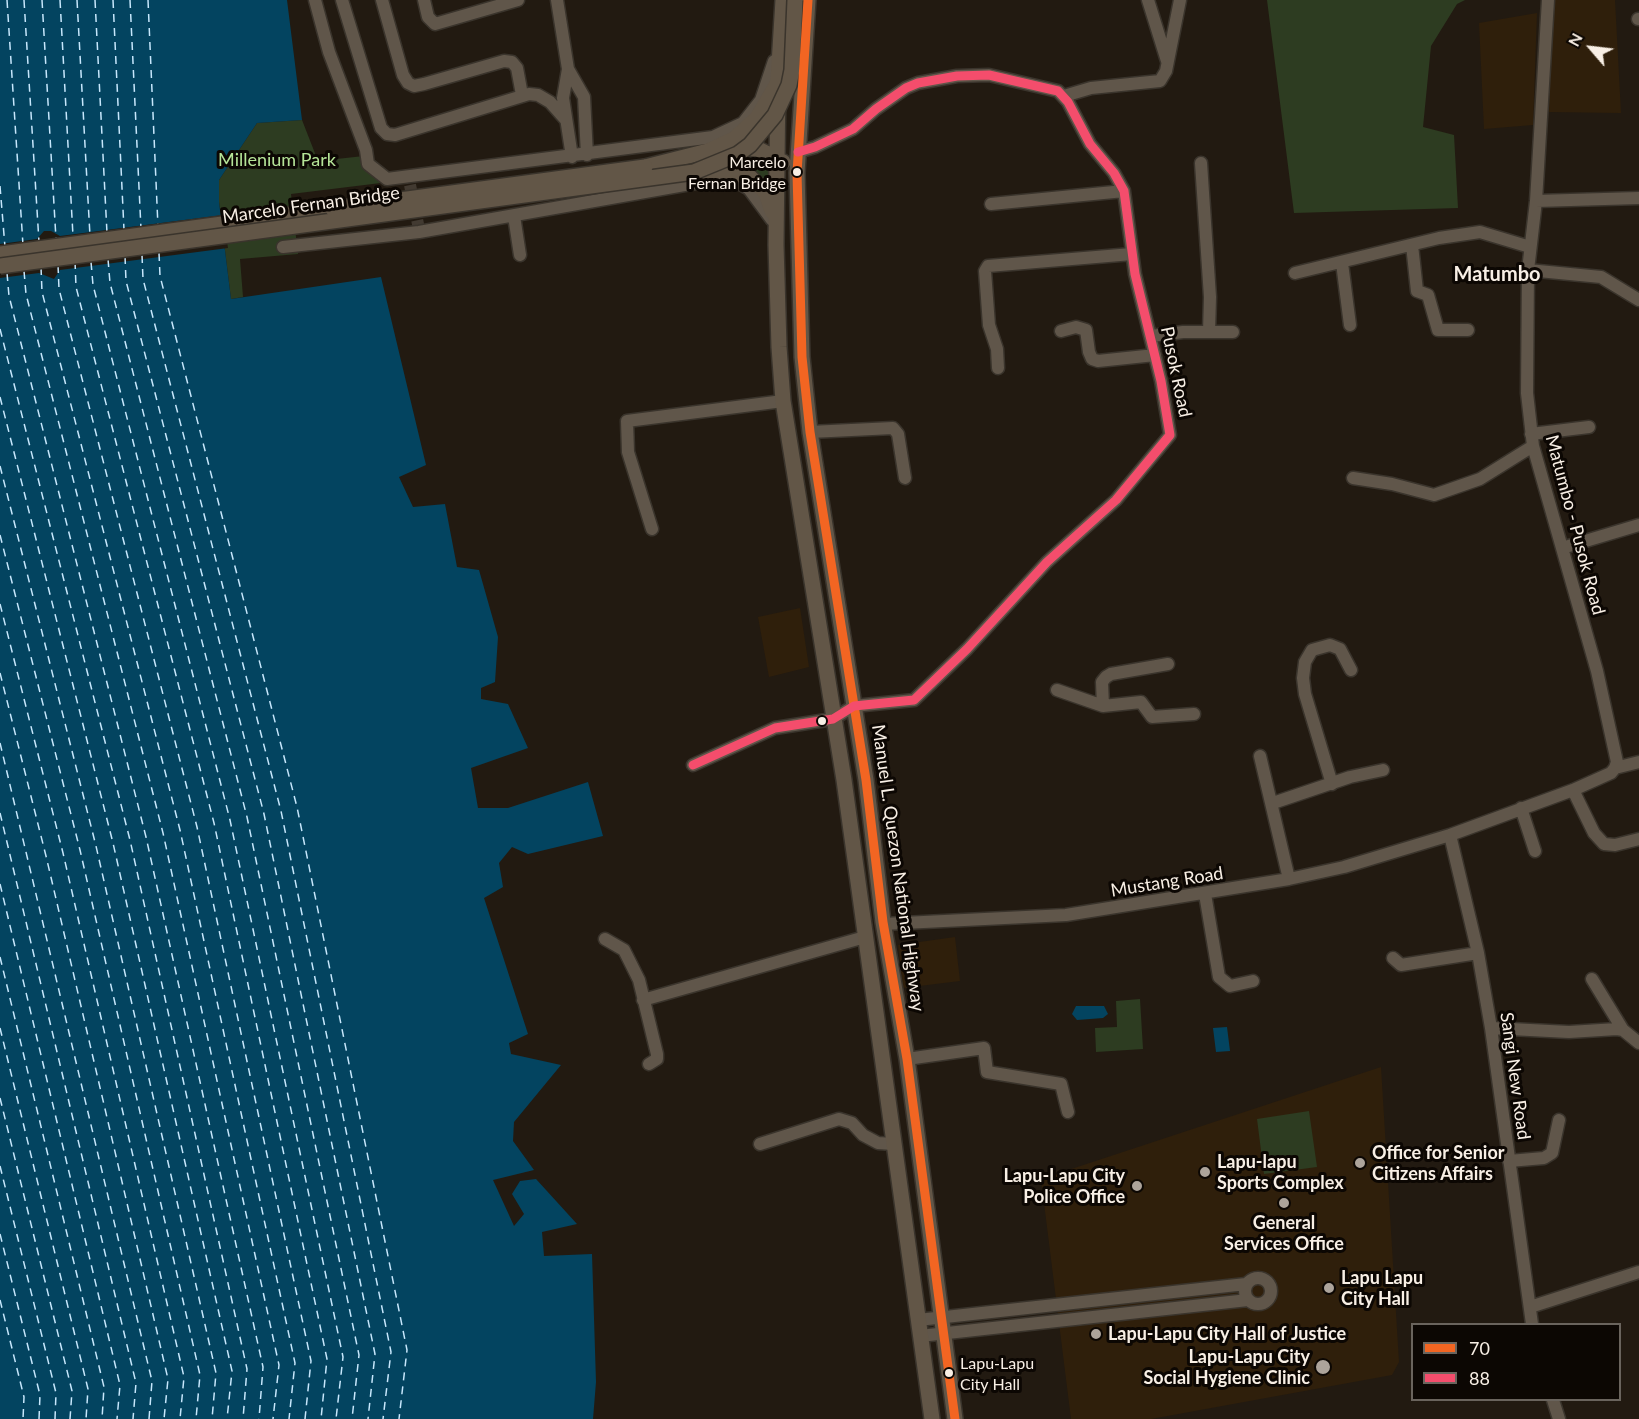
<!DOCTYPE html>
<html>
<head>
<meta charset="utf-8">
<style>
  body { margin:0 }
  #map { position:relative; width:1639px; height:1419px; overflow:hidden; background:#221a11; font-family:Lato,sans-serif }
  canvas { display:block }
  .legend { position:absolute; left:1411px; top:1323px; width:210px; height:78px; box-sizing:border-box; background:#0c0703; border:2px solid #6a645d; margin:0; padding:8px 10px; list-style:none; font-size:18px; color:#f8efe5 }
  .legend li { display:flex; align-items:center; gap:12px; height:30px }
  .legend b { width:30px; border:2px solid #6a645d }
  .north { position:absolute; left:1561px; top:18px; width:60px; height:60px; -webkit-text-stroke:4px #0c0703; paint-order:stroke; rotate:298deg; font-size:16px; font-weight:700; line-height:24px; text-align:center; color:#f8efe5 }
  .north::after { content:''; display:block; margin:auto; width:21px; height:27px; background:#f8efe5; clip-path:polygon(50% 0,100% 100%,50% 72%,0 100%) }
</style>
</head>
<body>
<div id="map">
<canvas width="1639" height="1419"></canvas>
<ul class="legend">
<li><b style="height:8px;background:#f26522"></b>70</li>
<li><b style="height:8px;background:#f44d6c"></b>88</li>
</ul>
<div class="north">N</div>
</div>
<script>
const ctx = document.querySelector('canvas').getContext('2d');
ctx.lineJoin = 'round';
function fillPath(path, color) {
  ctx.fillStyle = color;
  ctx.fill(path, 'evenodd');
}
function poly(rows) {
  const path = new Path2D();
  for (const r of rows) {
    if (r.length === 3) {
      path.moveTo(r[0] + r[2], r[1]);
      path.arc(r[0], r[1], r[2], 0, 2 * Math.PI);
      continue;
    }
    path.moveTo(r[0], r[1]);
    for (let i = 2; i < r.length; i += 2) path.lineTo(r[i], r[i + 1]);
  }
  return path;
}
function trace(path, color, width, dash) {
  ctx.strokeStyle = color;
  ctx.lineWidth = width;
  ctx.lineCap = dash ? 'butt' : 'round';
  ctx.setLineDash(dash || []);
  ctx.stroke(path);
}
function label(font, color, halo, rows, align = 'center') {
  ctx.font = font + ' Lato,sans-serif';
  ctx.lineWidth = 6;
  ctx.setLineDash([]);
  ctx.textBaseline = 'middle';
  ctx.strokeStyle = halo;
  ctx.fillStyle = color;
  for (const [text, x, y, turn = 0] of rows) {
    ctx.save();
    ctx.translate(x, y);
    ctx.rotate((+turn || 0) * Math.PI / 180);
    ctx.textAlign = isNaN(turn) ? turn : align;
    if (halo) ctx.strokeText(text, 0, 0);
    ctx.fillText(text, 0, 0);
    ctx.restore();
  }
}
const built = poly([
  [1552,0,1615,0,1621,113,1549,112],
  [1537,13,1533,125,1484,129,1479,23],
  [800,608,809,667,769,677,758,617],
  [955,937,960,981,903,988,898,945],
  [1381,1067,1399,1362,1392,1375,1151,1419,1071,1419,1041,1179]
]);
const green = poly([
  [1267,0,1465,0,1457,4,1431,46,1423,127,1454,135,1458,208,1294,213],
  [302,120,318,161,364,156,381,166,389,182,291,194,298,254,240,259,243,297,231,299,219,202,219,180,257,123],
  [750,155,767,156,775,164,773,194,762,177,737,164],
  [1140,999,1143,1049,1096,1052,1095,1028,1117,1027,1116,1001],
  [1309,1111,1317,1167,1264,1174,1257,1119]
]);
const water = poly([
  [0,0,287,0,302,120,257,123,219,180,219,202,231,299,381,277,426,465,399,477,413,507,445,504,457,567,479,570,498,637,495,682,481,688,481,699,508,704,528,748,471,768,478,808,508,808,588,782,603,836,528,854,512,847,499,863,503,887,484,898,528,1034,509,1043,511,1054,561,1065,514,1122,513,1141,534,1170,493,1180,514,1226,524,1214,512,1194,520,1181,536,1179,577,1224,542,1232,544,1256,592,1254,596,1382,593,1419,0,1419],
  [1076,1006,1104,1006,1108,1014,1103,1018,1077,1020,1072,1014],
  [1227,1027,1230,1051,1216,1052,1213,1028]
]);
const pier = poly([
  [223,215,228,248,60,270,54,279,39,273,0,278,0,244,37,239,44,231,51,231,60,236]
]);
const ferry = poly([
  [7,0,23,245],
  [24,0,39,242],
  [42,0,56,239],
  [60,0,73,236],
  [77,0,90,236],
  [95,0,107,233],
  [113,0,124,230],
  [130,0,141,229],
  [148,0,158,227],
  [0,186,5,247],
  [159,253,160,276,297,807,407,1350,399,1419],
  [142,255,143,279,281,811,391,1352,383,1419],
  [125,256,126,281,264,814,375,1354,368,1419],
  [108,259,110,283,247,817,359,1355,352,1419],
  [75,261,76,287,214,823,327,1359,321,1419],
  [91,262,93,285,230,820,343,1357,336,1419],
  [58,265,59,289,197,827,311,1361,305,1419],
  [41,267,42,292,180,830,295,1363,289,1419],
  [24,271,26,294,163,833,279,1365,273,1419],
  [7,273,9,296,146,837,263,1367,259,1419],
  [0,329,130,840,247,1369,243,1419],
  [0,397,113,843,232,1371,227,1419],
  [0,466,96,846,216,1373,212,1419],
  [0,535,80,850,200,1375,196,1419],
  [0,604,63,853,184,1377,180,1419],
  [0,673,46,856,168,1379,164,1419],
  [0,743,152,1381,149,1419],
  [0,813,136,1383,133,1419],
  [0,884,120,1385,117,1419],
  [0,957,104,1387,102,1419],
  [0,1028,88,1389,86,1419],
  [0,1098,72,1391,70,1419],
  [0,1166,56,1393,55,1419],
  [0,1234,40,1395,39,1419],
  [0,1300,24,1397,23,1419]
]);
const minorTunnel = poly([
  [410,185,419,229]
]);
const minor = poly([
  [315,0,329,52,366,150,368,164,387,179,713,137,743,123,761,100,774,61],
  [342,0,381,128,387,134,395,135,529,94,538,95,550,102,566,120],
  [382,0,403,75,408,83,414,86,424,84,504,61,512,62,517,68,522,95],
  [424,0,428,17,435,24,518,0],
  [557,0,568,69,563,98,572,157],
  [1148,0,1167,61],
  [1638,19,1639,19],
  [568,69,584,97,587,155],
  [1064,96,1091,88,1160,81,1166,71,1180,0],
  [1201,163,1210,297,1209,332],
  [1536,201,1639,198],
  [991,204,1124,191],
  [514,216,520,255],
  [1412,245,1417,291,1428,295,1438,330,1468,330],
  [283,247,419,232,724,178,736,181,749,189,772,220],
  [1342,263,1350,325],
  [1528,270,1601,277,1639,300],
  [1295,273,1439,238,1480,232,1530,247],
  [1061,331,1076,327,1086,330,1089,352,1092,359,1098,361,1155,355],
  [1151,336,1183,332,1233,332],
  [998,368,997,349,989,325,985,271,988,266,1132,254],
  [810,432,893,428,898,434,905,478],
  [1531,434,1589,427],
  [1353,478,1392,484,1434,495,1480,479,1533,446],
  [652,529,628,452,627,421,783,401],
  [1562,548,1639,525],
  [1057,690,1103,706,1141,702,1152,717,1194,714],
  [1103,706,1102,682,1106,677,1111,674,1168,664],
  [1260,756,1289,879],
  [693,765,775,728,833,719,854,706,914,700,967,649,1047,562,1116,500,1170,435,1161,381,1135,274,1124,191,1114,173,1090,144,1068,102,1058,91,989,75,957,76,918,83,906,88,876,109,853,129,815,147,798,152],
  [1615,768,1639,762],
  [1332,784,1305,694,1303,678,1305,662,1312,650,1330,645,1340,649,1351,670],
  [1573,790,1594,833,1604,844,1615,845,1639,839],
  [1273,803,1350,777,1383,770],
  [1521,808,1535,851],
  [1450,835,1478,953,1491,1028,1532,1324],
  [1205,894,1219,977,1230,986,1253,981],
  [883,924,1066,915,1289,879,1344,867,1450,835,1573,790,1611,773,1615,768,1617,762,1597,671,1533,446,1527,393,1528,270,1536,201,1548,0],
  [605,939,624,950,639,980,657,1054,657,1059,649,1064],
  [1393,958,1401,965,1478,953],
  [1592,979,1623,1030],
  [643,1000,865,937],
  [1491,1028,1569,1032,1617,1029,1623,1030,1639,1043],
  [907,1059,984,1048,987,1072,1061,1084,1068,1112],
  [760,1144,839,1119,852,1123,863,1135,878,1143,893,1144],
  [1509,1161,1544,1158,1552,1153,1559,1120],
  [1258,1291,13],
  [1530,1307,1639,1272],
  [918,1320,1246,1284],
  [920,1336,1248,1300],
  [1553,1400,1559,1419]
]);
const major = poly([
  [783,0,778,81,776,245,779,347,783,401,844,780,932,1419],
  [808,0,797,173,802,357,810,432,866,780,883,922,907,1059,955,1419],
  [736,148,758,149,783,162],
  [645,167,708,151,734,139,757,118,777,84],
  [695,177,720,170,750,177,766,193,772,211],
  [0,254,333,209]
]);
const majorBridge = poly([
  [333,209,645,167],
  [0,266,694,172,738,154,750,145,775,115,789,85,792,70,795,0]
]);
const bus1 = poly([
  [808,0,797,173,802,357,810,432,866,780,883,922,907,1059,955,1419]
]);
const bus2 = poly([
  [693,765,775,728,833,719,854,706,914,700,967,649,1047,562,1116,500,1170,435,1161,381,1135,274,1124,191,1114,173,1090,144,1068,102,1058,91,989,75,957,76,918,83,906,88,876,109,853,129,815,147,798,152]
]);
const markers = [
  [797,172,5,"#f8efe5"],
  [822,721,5,"#f8efe5"],
  [1360,1163,6,"#ada49b"],
  [1205,1172,6,"#ada49b"],
  [1137,1186,6,"#ada49b"],
  [1284,1203,6,"#ada49b"],
  [1329,1288,6,"#ada49b"],
  [1096,1334,6,"#ada49b"],
  [1323,1367,8,"#ada49b"],
  [949,1373,5,"#f8efe5"]
];
const busNames = [
  ["Marcelo",786,163],
  ["Fernan Bridge",786,184],
  ["Lapu-Lapu",960,1364,"left"],
  ["City Hall",960,1385,"left"]
];
const parkNames = [
  ["Millenium Park",277,160]
];
const streetNames = [
  ["Marcelo Fernan Bridge",311,205,-8],
  ["Pusok Road",1176,372,78],
  ["Matumbo - Pusok Road",1575,525,75],
  ["Manuel L. Quezon National Highway",898,868,82],
  ["Mustang Road",1167,882,-9],
  ["Sangi New Road",1515,1076,82]
];
const poiNames = [
  ["Office for Senior",1372,1153],
  ["Citizens Affairs",1372,1174],
  ["Lapu-lapu",1217,1162],
  ["Sports Complex",1217,1183],
  ["Lapu-Lapu City",1125,1176,"right"],
  ["Police Office",1125,1197,"right"],
  ["General",1284,1223,"center"],
  ["Services Office",1284,1244,"center"],
  ["Lapu Lapu",1341,1278],
  ["City Hall",1341,1299],
  ["Lapu-Lapu City Hall of Justice",1108,1334],
  ["Lapu-Lapu City",1310,1357,"right"],
  ["Social Hygiene Clinic",1310,1378,"right"]
];
const neighbourhoodNames = [
  ["Matumbo",1497,275]
];
fillPath(built, '#2f1f0b');
fillPath(green, '#2d3c21');
fillPath(water, '#034460');
fillPath(pier, '#221a11');
trace(ferry, '#c7e7fc', 1.5, [8, 6]);
trace(minorTunnel, '#423a31', 12, [12, 6]);
trace(minor, '#3a342c', 15);
trace(major, '#3a342c', 18);
trace(minor, '#60564a', 12);
trace(major, '#625647', 15);
trace(majorBridge, '#3a342c', 18, []);
trace(majorBridge, '#625647', 15);
trace(bus1, '#f26522', 9);
trace(bus2, '#f44d6c', 9);
for (const [x, y, r, color] of markers) {
  const dot = new Path2D();
  dot.arc(x, y, r, 0, 2 * Math.PI);
  ctx.fillStyle = color;
  ctx.fill(dot);
  trace(dot, '#0c0703', 2);
}
label('16px', '#f8efe5', '#0c0703', busNames, 'right');
label('18px', '#b5e498', '#0c0703', parkNames);
label('18px', '#f8efe5', '#0c0703', streetNames);
label('bold 18px', '#f8efe5', '#0c0703', poiNames, 'left');
label('bold 20px', '#f8efe5', '#0c0703', neighbourhoodNames);
</script>
</body>
</html>
